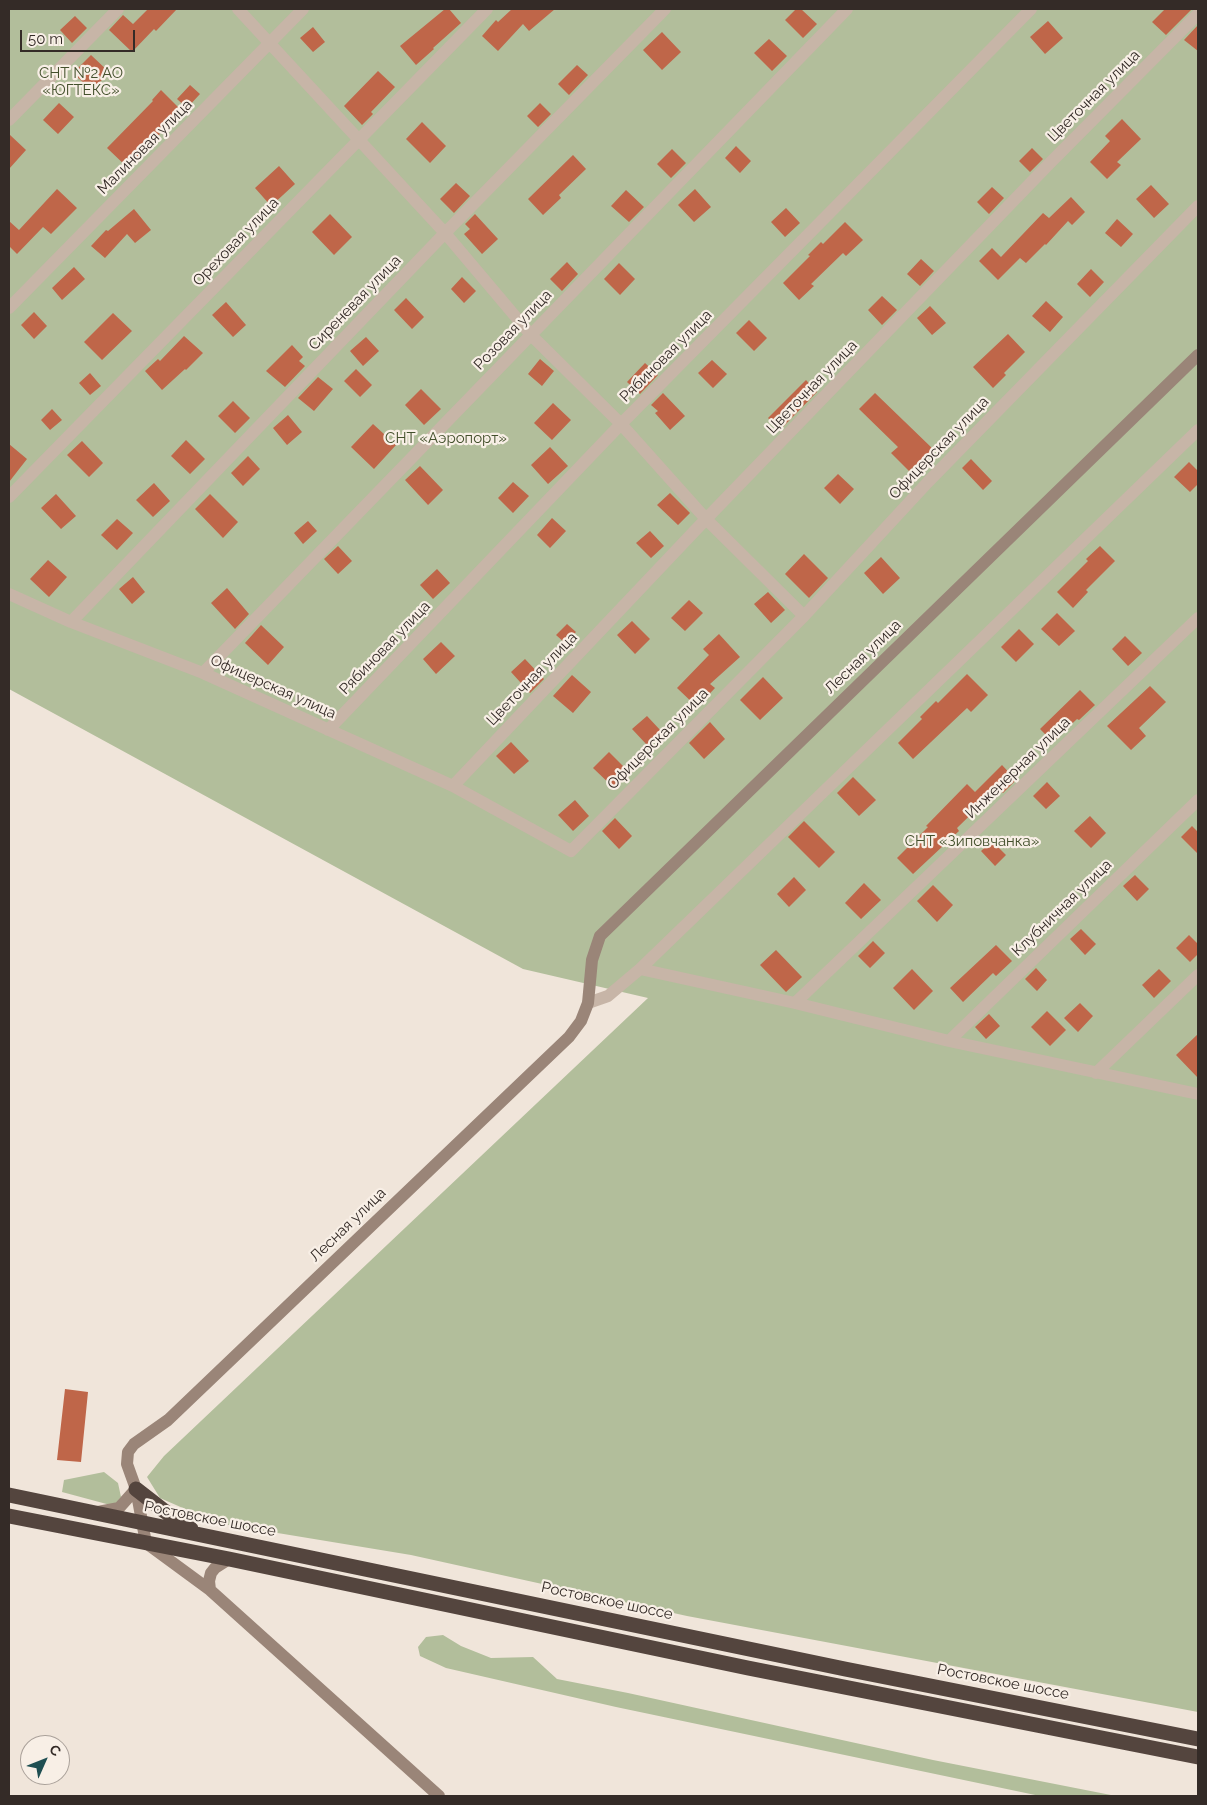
<!DOCTYPE html>
<html>
<head>
<meta charset="utf-8">
<style>
  body { margin:0 }
  #map { position:relative; width:1207px; height:1805px; overflow:hidden; background:#f0e5da; font-family:Raleway,sans-serif }
  canvas { display:block }
  .frame { position:absolute; inset:0; border:10px solid #342b27; pointer-events:none }
  .north { position:absolute; left:20px; top:1735px; width:50px; height:50px; box-sizing:border-box; background:#f8efe6; border:1px solid #aaa19a; border-radius:50%; rotate:46deg; font-size:14px; font-weight:700; line-height:20px; text-align:center; color:#342b27 }
  .north::after { content:''; display:block; margin:auto; width:18px; height:22px; background:#1f4f52; clip-path:polygon(50% 0,100% 100%,50% 72%,0 100%) }
  .scale { position:absolute; left:20px; top:30px; width:115px; height:22px; box-sizing:border-box; border:2px solid #342b27; border-top:0; padding-left:6px; font-size:15px; line-height:18px; white-space:nowrap; color:#342b27; -webkit-text-stroke:4px #f8efe6; paint-order:stroke }
</style>
</head>
<body>
<div id="map">
<canvas width="1207" height="1805"></canvas>
<div class="frame"></div>
<div class="north">С</div>
<div class="scale">50 m</div>
</div>
<script>
const ctx = document.querySelector('canvas').getContext('2d');
ctx.lineJoin = 'round';
function fillPath(path, color) {
  ctx.fillStyle = color;
  ctx.fill(path, 'evenodd');
}
function poly(rows) {
  const path = new Path2D();
  for (const r of rows) {
    path.moveTo(r[0], r[1]);
    for (let i = 2; i < r.length; i += 2) path.lineTo(r[i], r[i + 1]);
  }
  return path;
}
function trace(path, color, width, dash) {
  ctx.strokeStyle = color;
  ctx.lineWidth = width;
  ctx.lineCap = dash ? 'butt' : 'round';
  ctx.setLineDash(dash || []);
  ctx.stroke(path);
}
function label(font, color, halo, rows, align = 'center') {
  ctx.font = font + ' Raleway,sans-serif';
  ctx.lineWidth = 4.5;
  ctx.setLineDash([]);
  ctx.textBaseline = 'middle';
  ctx.strokeStyle = halo;
  ctx.fillStyle = color;
  for (const [text, x, y, turn = 0] of rows) {
    ctx.save();
    ctx.translate(x, y);
    ctx.rotate((+turn || 0) * Math.PI / 180);
    ctx.textAlign = isNaN(turn) ? turn : align;
    if (halo) ctx.strokeText(text, 0, 0);
    ctx.fillText(text, 0, 0);
    ctx.restore();
  }
}
const green = poly([
  [9,9,1198,9,1198,1712,687,1616,411,1555,217,1523,160,1498,147,1477,164,1456,648,998,523,969,9,689],
  [104,1472,118,1483,121,1497,114,1506,62,1492,64,1480],
  [443,1635,461,1646,491,1658,533,1657,557,1679,628,1693,933,1760,1116,1796,1040,1796,616,1707,446,1668,420,1656,418,1647,426,1637]
]);
const building = poly([
  [148,9,177,9,156,31,154,29,132,52,109,30,123,15,133,24],
  [445,9,449,9,461,23,433,48,434,49,416,65,400,46],
  [512,9,555,9,529,31,523,24,498,51,482,36,496,20,498,22],
  [796,9,801,9,817,24,803,38,785,20],
  [1165,9,1192,9,1166,35,1152,22],
  [75,16,87,28,72,43,60,30],
  [1048,21,1063,38,1045,54,1030,37],
  [1198,25,1198,51,1184,40],
  [313,27,325,42,313,52,300,38],
  [662,32,681,52,662,70,643,50],
  [769,39,787,56,772,71,754,53],
  [91,55,109,72,92,91,73,73],
  [577,65,588,75,569,95,558,84],
  [378,71,395,87,371,112,373,114,362,125,344,106],
  [190,85,200,94,187,108,177,99],
  [161,90,179,108,157,131,160,134,127,167,107,148,153,101,152,100],
  [59,103,74,117,58,134,43,120],
  [540,103,551,114,538,127,527,116],
  [1122,119,1141,139,1117,162,1121,165,1107,179,1090,162,1110,141,1105,136],
  [422,122,446,146,430,163,406,139],
  [9,134,26,150,9,169],
  [736,146,751,161,740,173,725,158],
  [1032,148,1043,159,1030,172,1019,161],
  [672,149,686,163,671,178,657,164],
  [573,155,586,169,559,195,561,198,543,215,528,199],
  [279,166,295,184,271,206,255,188],
  [456,183,470,196,454,213,440,199],
  [1151,185,1169,204,1154,218,1136,199],
  [992,187,1004,198,989,214,977,202],
  [57,189,77,208,51,234,43,227,17,254,9,246,9,221,19,230],
  [695,189,711,207,694,222,678,205],
  [626,190,644,207,629,222,611,206],
  [1071,197,1085,212,1072,225,1068,221,1046,245,1045,244,1026,263,1020,258,998,280,979,261,992,248,1001,257,1043,213,1049,218],
  [786,208,800,223,785,237,771,222],
  [134,209,151,230,135,243,127,234,105,258,91,246,106,230,108,231],
  [330,214,352,237,334,255,312,232],
  [475,214,498,239,482,254,464,234,470,229,465,224],
  [1117,219,1133,234,1121,247,1105,233],
  [845,222,863,240,846,256,843,253,811,284,814,286,799,300,783,283,810,256,808,255,821,242,823,244],
  [921,259,934,271,920,286,907,274],
  [567,262,578,274,562,291,550,279],
  [619,263,635,279,620,295,604,279],
  [74,267,85,279,62,300,52,288],
  [1091,269,1104,282,1090,297,1077,284],
  [462,277,476,291,464,303,451,289],
  [882,296,897,310,882,325,868,310],
  [406,298,424,317,412,329,394,310],
  [1046,301,1063,317,1050,332,1032,316],
  [226,302,246,325,233,337,212,315],
  [930,306,946,323,932,335,917,318],
  [34,312,47,326,34,339,21,325],
  [113,313,132,331,102,360,84,342],
  [749,320,767,338,754,351,736,333],
  [1008,334,1025,352,1004,373,1006,375,993,388,973,367],
  [184,336,203,353,186,370,185,369,162,390,145,371,158,359,160,361],
  [366,337,379,351,363,366,350,351],
  [292,345,303,357,299,361,305,366,285,387,266,371],
  [540,359,554,371,542,386,528,374],
  [712,360,727,374,713,388,698,373],
  [645,363,658,375,640,394,627,382],
  [356,369,372,385,360,397,344,381],
  [90,373,101,386,90,395,79,383],
  [318,377,333,389,314,411,298,398],
  [806,380,817,392,780,430,768,418],
  [421,389,441,409,424,425,405,405],
  [663,393,685,416,670,430,655,413,658,411,651,405],
  [875,393,933,449,909,471,891,453,898,447,859,409],
  [233,401,250,418,235,433,218,416],
  [553,403,571,420,552,440,534,423],
  [52,409,62,420,50,430,41,420],
  [288,415,302,432,287,445,273,428],
  [373,424,396,445,374,469,351,447],
  [186,440,205,459,190,474,171,456],
  [82,441,103,463,89,477,67,455],
  [9,444,27,459,9,482],
  [550,447,568,466,548,484,531,465],
  [248,456,260,469,243,486,231,473],
  [971,459,992,481,983,490,962,468],
  [1189,462,1198,471,1198,484,1190,492,1174,477],
  [420,466,443,490,428,505,405,480],
  [838,474,854,489,840,504,824,488],
  [513,482,529,496,513,513,498,498],
  [154,483,170,501,153,517,136,500],
  [670,493,690,513,678,525,657,505],
  [56,494,76,516,61,529,41,508],
  [210,494,238,522,223,538,195,509],
  [552,518,566,531,550,548,537,535],
  [117,519,133,533,117,550,101,535],
  [308,521,317,531,303,544,294,533],
  [650,531,664,546,651,558,636,543],
  [338,546,352,561,338,574,324,559],
  [1100,546,1115,561,1086,590,1088,592,1073,608,1057,592,1088,561,1086,559],
  [804,554,828,578,809,598,785,574],
  [881,557,900,578,883,594,864,573],
  [48,560,67,577,49,597,30,579],
  [437,569,450,583,433,599,420,585],
  [133,577,145,592,132,604,119,589],
  [227,588,249,614,235,629,211,603],
  [768,592,785,610,771,623,754,604],
  [689,600,703,613,685,631,671,618],
  [1057,613,1075,631,1059,646,1041,629],
  [632,621,650,639,635,654,617,635],
  [567,624,576,632,565,643,556,635],
  [261,625,284,647,268,665,245,643],
  [1019,629,1034,644,1016,662,1001,647],
  [719,634,740,657,710,684,715,688,697,707,677,688,709,655,703,649],
  [1125,636,1142,653,1128,666,1112,649],
  [441,642,455,656,436,674,423,659],
  [525,659,544,679,530,693,511,672],
  [967,674,988,695,971,712,967,708,913,759,898,743,922,719,920,717,936,701,938,703],
  [572,675,591,692,573,713,553,696],
  [763,677,783,698,760,720,740,700],
  [1150,686,1166,702,1139,728,1146,736,1131,750,1107,726],
  [1080,690,1095,705,1079,720,1077,719,1053,742,1040,729],
  [647,716,662,732,647,745,632,729],
  [710,722,725,739,704,759,689,743],
  [511,742,529,761,514,774,496,756],
  [609,752,629,772,614,788,593,768],
  [1002,765,1016,780,1003,793,998,788,957,828,959,831,913,874,897,858,928,827,926,826,967,784,975,792],
  [853,777,876,800,859,816,837,793],
  [1047,782,1060,796,1046,809,1033,796],
  [575,800,589,816,573,831,558,815],
  [1090,816,1106,833,1091,848,1074,831],
  [615,818,632,836,619,849,602,831],
  [804,821,835,852,819,868,788,837],
  [1192,826,1198,832,1198,854,1181,837],
  [992,841,1006,855,995,866,981,851],
  [1135,875,1149,889,1137,901,1123,886],
  [794,877,806,890,789,907,777,894],
  [864,883,881,900,861,919,845,903],
  [933,885,953,905,937,922,917,901],
  [1081,929,1096,944,1085,955,1070,939],
  [1189,935,1198,944,1198,954,1190,962,1176,948],
  [873,941,885,953,870,968,858,956],
  [996,945,1012,961,996,976,993,973,963,1002,950,988],
  [776,950,802,977,786,992,760,965],
  [1036,968,1047,980,1037,991,1025,979],
  [912,969,933,991,914,1010,893,988],
  [1159,969,1171,981,1154,998,1142,985],
  [1080,1003,1093,1016,1078,1032,1064,1018],
  [1047,1011,1066,1030,1050,1046,1031,1027],
  [989,1014,1000,1026,986,1039,975,1027],
  [1198,1034,1198,1078,1176,1055],
  [65,1389,88,1392,81,1462,57,1460]
]);
const street = poly([
  [238,9,445,233,531,335,621,424,706,519,804,616],
  [9,120,118,9],
  [9,308,303,9],
  [9,497,487,9],
  [9,594,71,622,203,673,453,786,571,851,804,616,928,482,1198,206],
  [71,622,445,233,665,9],
  [203,673,847,9],
  [328,730,621,424,1031,9],
  [453,786,706,519,1048,165,1198,14],
  [640,969,795,1003,949,1041,1198,1094],
  [588,1003,608,996,640,969,1198,430],
  [795,1003,1198,618],
  [949,1041,1198,800],
  [1096,1073,1198,975]
]);
const secondary = poly([
  [98,1512,119,1508,136,1489],
  [210,1590,209,1581,211,1573,215,1568,229,1559],
  [439,1796,210,1590,146,1543,136,1489,127,1464,128,1452,134,1444,168,1420,569,1037,581,1021,588,1003,592,960,600,936,1198,355]
]);
const highway = poly([
  [136,1489,163,1510,191,1529],
  [9,1495,845,1669,1198,1739],
  [9,1516,229,1559,748,1668,1198,1757]
]);
const parkNames = [
  ["СНТ №2 АО",81,73],
  ["«ЮГТЕКС»",81,90],
  ["СНТ «Аэропорт»",446,438],
  ["СНТ «Зиповчанка»",972,841]
];
const streetNames = [
  ["Цветочная улица",1094,96,-45],
  ["Малиновая улица",145,147,-45],
  ["Ореховая улица",236,242,-46],
  ["Сиреневая улица",355,303,-46],
  ["Розовая улица",513,330,-46],
  ["Рябиновая улица",666,356,-45],
  ["Цветочная улица",812,387,-46],
  ["Офицерская улица",939,448,-46],
  ["Рябиновая улица",385,648,-46],
  ["Лесная улица",863,657,-44],
  ["Цветочная улица",532,679,-46],
  ["Офицерская улица",273,687,24],
  ["Офицерская улица",658,739,-45],
  ["Инженерная улица",1018,768,-44],
  ["Клубничная улица",1062,908,-44],
  ["Лесная улица",348,1225,-44],
  ["Ростовское шоссе",210,1519,11],
  ["Ростовское шоссе",607,1601,12],
  ["Ростовское шоссе",1003,1682,11]
];
fillPath(green, '#b2be9b');
fillPath(building, '#bf6649');
trace(street, '#c7b5a7', 12);
trace(secondary, '#9a8578', 12);
trace(highway, '#54453e', 15);
label('15px', '#43502c', '#f8efe6', parkNames);
label('15px', '#342b27', '#f8efe6', streetNames);
</script>
</body>
</html>
